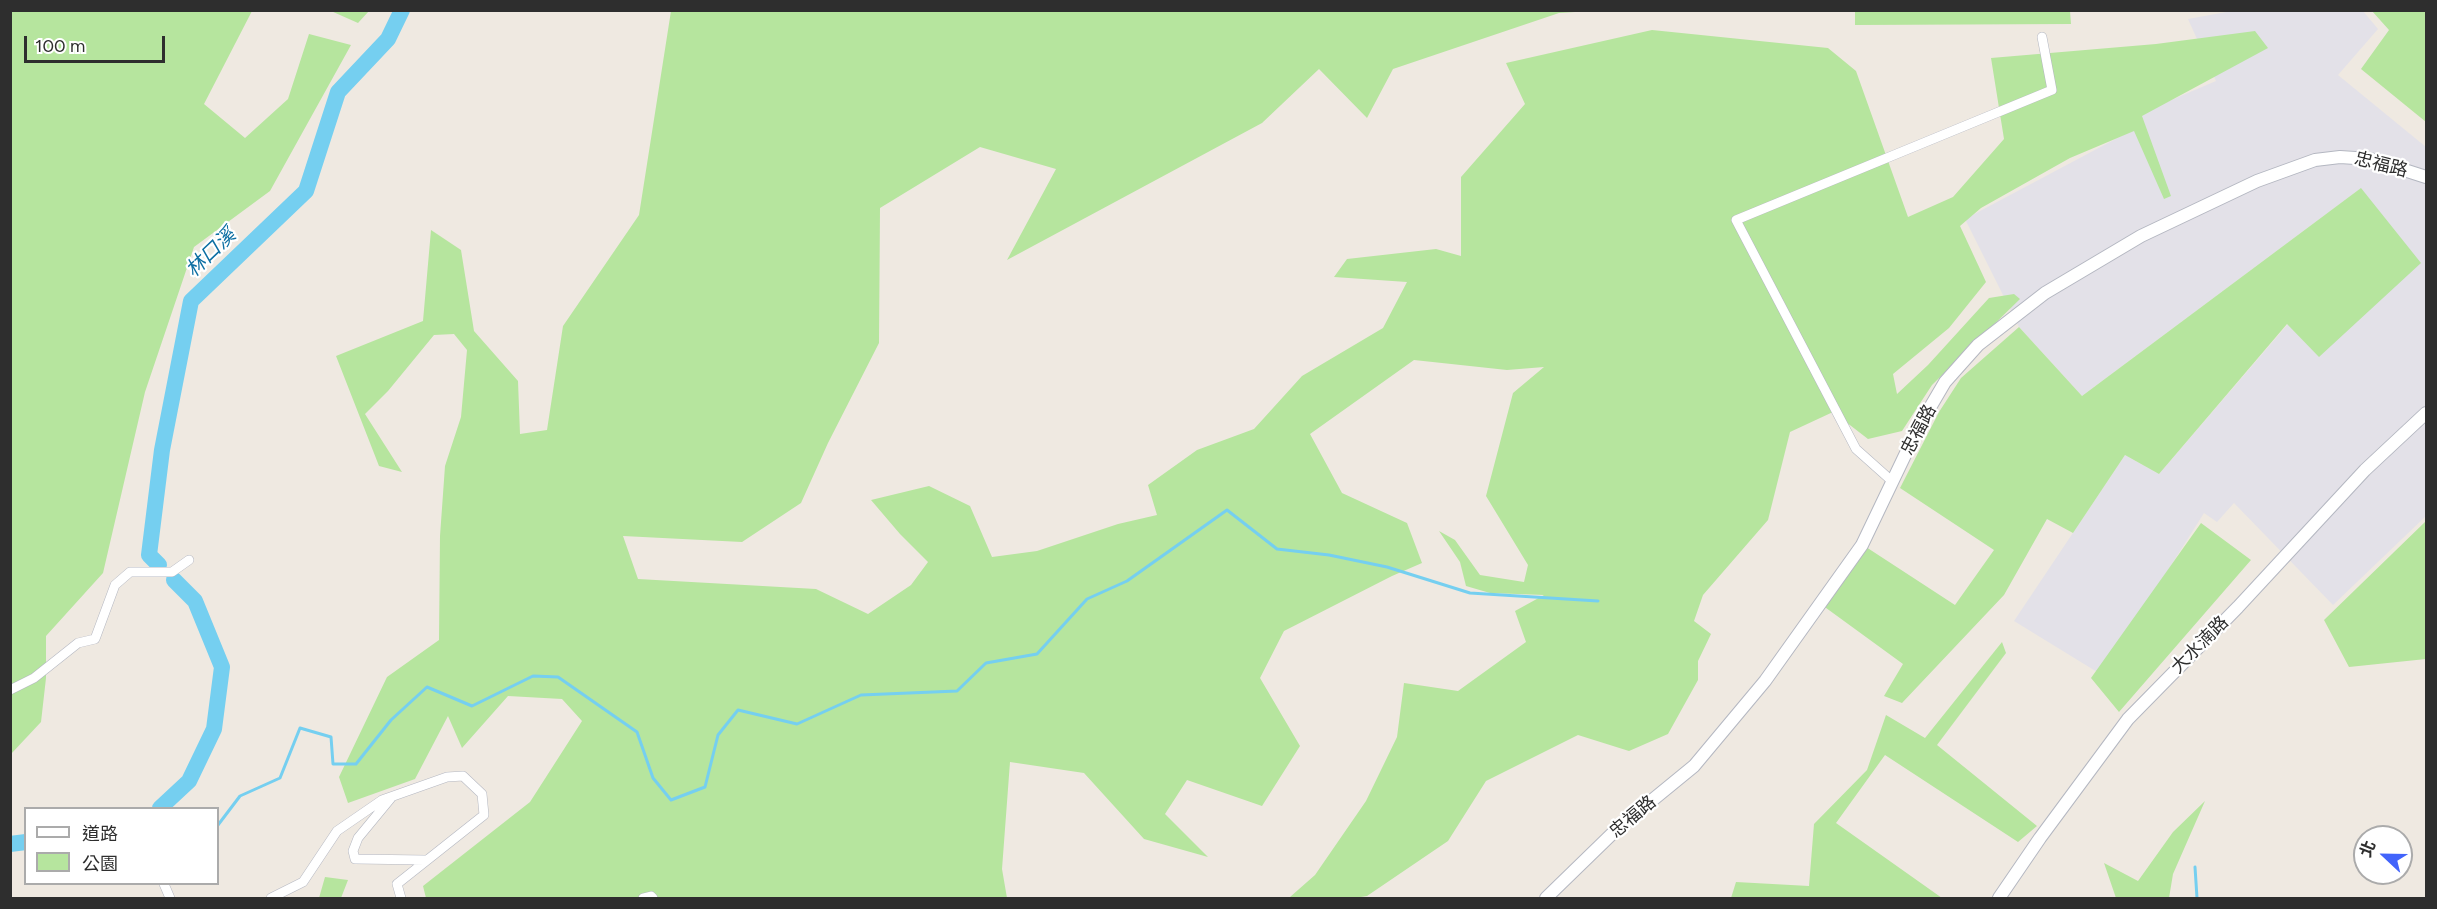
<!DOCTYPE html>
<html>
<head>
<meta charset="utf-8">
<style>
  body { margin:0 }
  #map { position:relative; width:2437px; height:909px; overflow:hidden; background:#efe9e1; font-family:Figtree,"Noto Sans TC",sans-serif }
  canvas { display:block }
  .frame { position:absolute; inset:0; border:12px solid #2e2e2e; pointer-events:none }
  .legend { position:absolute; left:24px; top:807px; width:195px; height:78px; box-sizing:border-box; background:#fff; border:2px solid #ababab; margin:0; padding:8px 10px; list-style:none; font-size:18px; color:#2e2e2e }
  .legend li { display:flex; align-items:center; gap:12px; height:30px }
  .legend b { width:30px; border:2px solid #ababab }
  .north { position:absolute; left:2353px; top:825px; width:60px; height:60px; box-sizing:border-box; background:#fff; border:2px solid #ababab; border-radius:50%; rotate:292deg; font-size:16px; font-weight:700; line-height:24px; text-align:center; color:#2e2e2e }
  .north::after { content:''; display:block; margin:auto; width:21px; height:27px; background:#4264fb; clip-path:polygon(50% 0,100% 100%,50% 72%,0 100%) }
  .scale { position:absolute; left:24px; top:36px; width:141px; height:27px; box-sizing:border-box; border:3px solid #2e2e2e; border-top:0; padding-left:8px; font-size:18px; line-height:21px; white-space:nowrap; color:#2e2e2e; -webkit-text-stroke:4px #fff; paint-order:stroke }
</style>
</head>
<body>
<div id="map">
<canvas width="2437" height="909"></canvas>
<div class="frame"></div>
<ul class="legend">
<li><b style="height:8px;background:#fff"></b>道路</li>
<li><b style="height:16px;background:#b6e59e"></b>公園</li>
</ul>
<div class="north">北</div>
<div class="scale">100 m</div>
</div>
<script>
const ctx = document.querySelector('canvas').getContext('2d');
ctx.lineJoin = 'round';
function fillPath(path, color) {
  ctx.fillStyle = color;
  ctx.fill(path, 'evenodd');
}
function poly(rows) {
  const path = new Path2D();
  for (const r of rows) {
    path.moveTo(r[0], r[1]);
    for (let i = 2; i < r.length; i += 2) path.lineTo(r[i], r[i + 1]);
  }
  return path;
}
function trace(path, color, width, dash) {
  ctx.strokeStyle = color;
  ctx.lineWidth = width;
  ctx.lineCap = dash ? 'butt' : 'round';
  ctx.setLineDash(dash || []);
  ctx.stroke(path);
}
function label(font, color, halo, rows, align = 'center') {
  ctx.font = font + ' Figtree,"Noto Sans TC",sans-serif';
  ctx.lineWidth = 4.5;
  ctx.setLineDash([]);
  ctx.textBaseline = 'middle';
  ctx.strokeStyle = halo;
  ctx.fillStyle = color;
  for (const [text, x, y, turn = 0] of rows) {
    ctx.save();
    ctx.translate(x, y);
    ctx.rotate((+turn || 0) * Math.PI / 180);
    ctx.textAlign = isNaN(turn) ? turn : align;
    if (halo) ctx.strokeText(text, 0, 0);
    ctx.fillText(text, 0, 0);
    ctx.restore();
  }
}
const industrial = poly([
  [2249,10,2363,11,2378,29,2338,75,2426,147,2426,516,2333,605,2234,503,2217,522,2204,513,2102,675,2014,621,2125,455,2159,474,2288,324,2319,356,2360,189,2082,396,2019,327,1965,219,2140,126,2136,115,2216,81,2188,19,2232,11]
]);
const green = poly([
  [11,11,252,11,204,104,245,138,288,99,309,34,351,45,270,191,194,247,145,392,103,573,46,636,46,678,41,722,11,754],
  [331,11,369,11,358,23],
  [671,11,1591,11,1559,13,1393,69,1367,118,1319,69,1262,123,1007,260,1056,169,980,147,880,208,879,343,828,443,801,503,742,542,623,536,638,579,816,589,868,614,911,585,928,562,900,534,871,500,929,486,970,506,992,557,1037,551,1118,524,1157,515,1148,485,1197,450,1254,429,1302,376,1383,328,1407,282,1334,277,1347,259,1436,249,1461,256,1461,177,1525,104,1506,63,1652,30,1828,48,1856,71,1908,217,1953,197,2004,139,1991,58,2156,44,2255,31,2268,48,2142,116,2171,196,2164,199,2134,131,2070,158,1981,208,1960,226,1986,282,1949,328,1893,374,1897,394,1928,365,1989,298,2014,294,2020,299,1932,385,1902,431,1868,439,1833,412,1790,432,1768,520,1703,595,1694,621,1711,634,1698,661,1698,680,1668,734,1629,751,1578,735,1486,781,1448,841,1367,896,1355,898,1290,897,1315,875,1366,801,1397,737,1404,683,1458,691,1526,642,1515,611,1544,595,1490,593,1466,586,1460,562,1439,531,1455,540,1480,575,1524,582,1528,565,1486,496,1513,393,1544,367,1507,370,1414,360,1310,434,1342,493,1407,523,1422,563,1392,576,1284,631,1260,678,1300,746,1262,806,1187,780,1165,814,1208,857,1144,839,1084,773,1010,762,1002,869,1007,898,426,898,423,886,530,802,582,721,562,699,508,696,462,748,448,716,415,779,348,803,339,777,387,677,439,640,440,536,445,466,461,417,467,350,454,334,434,335,388,391,365,414,402,472,379,466,336,356,423,321,431,230,461,250,474,331,518,381,520,434,547,430,563,326,639,215],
  [1855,11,2070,11,2071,24,1855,25],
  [2372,11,2426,11,2426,122,2361,69,2389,30],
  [2361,188,2421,263,2319,357,2287,324,2159,474,2125,455,2073,533,2047,519,2004,595,1902,703,1884,696,1903,664,1822,605,1866,547,1955,605,1994,550,1900,488,1939,412,1961,378,2019,327,2082,396],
  [2426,521,2426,659,2349,667,2324,620],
  [2201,523,2251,560,2119,712,2091,678],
  [2002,642,2006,653,1937,745,2037,826,2018,842,1885,755,1836,823,1942,898,1731,898,1736,882,1809,886,1814,824,1867,770,1886,715,1925,738],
  [2205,801,2173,874,2169,898,2116,898,2104,863,2138,881,2173,832],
  [325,877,348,880,341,898,319,898]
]);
const stream = poly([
  [218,825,240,796,280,778,300,728,331,737,333,764,356,764,391,720,427,687,472,706,533,676,558,677,637,732,653,778,671,800,705,787,718,735,738,710,797,724,861,695,957,691,986,663,1037,654,1087,599,1127,581,1227,510,1277,549,1329,555,1387,567,1470,593,1598,601],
  [2195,867,2197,898]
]);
const river = poly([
  [159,565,149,555,162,450,191,301,306,191,338,92,388,39,402,10],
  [160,808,189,781,214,729,222,667,195,601,174,580],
  [10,844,26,842]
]);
const minor = poly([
  [1893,482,1856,449,1736,220,2052,90,2042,37],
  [10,690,34,678,78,643,95,639,115,585,130,572,172,572,189,560],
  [391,798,358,838,353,851,355,859,425,860],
  [164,884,170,898],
  [271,898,303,882,337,831,382,800,447,777,463,776,482,794,484,815,397,884,401,898],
  [643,898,651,896,653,898]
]);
const tertiary = poly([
  [1546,898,1617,829,1694,766,1765,681,1862,545,1918,428,1945,382,1978,345,2045,293,2141,236,2257,181,2315,160,2340,157,2370,159,2426,177],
  [1999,898,2040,838,2128,719,2238,607,2365,470,2426,413]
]);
const streetNames = [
  ["忠福路",2381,165,14],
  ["忠福路",1919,430,-62],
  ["大水湳路",2200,645,-45],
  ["忠福路",1633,817,-40]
];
const waterNames = [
  ["林口溪",211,253,-44]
];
fillPath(industrial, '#e3e1e8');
fillPath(green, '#b6e59e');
trace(stream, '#75cff0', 3);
trace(river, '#75cff0', 16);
trace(minor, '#b4b7c1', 10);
trace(tertiary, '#b4b7c1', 14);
trace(minor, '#fff', 9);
trace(tertiary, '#fff', 12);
label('18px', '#2e2e2e', '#fff', streetNames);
label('italic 20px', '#0d6fa3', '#fff', waterNames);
</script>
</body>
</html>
